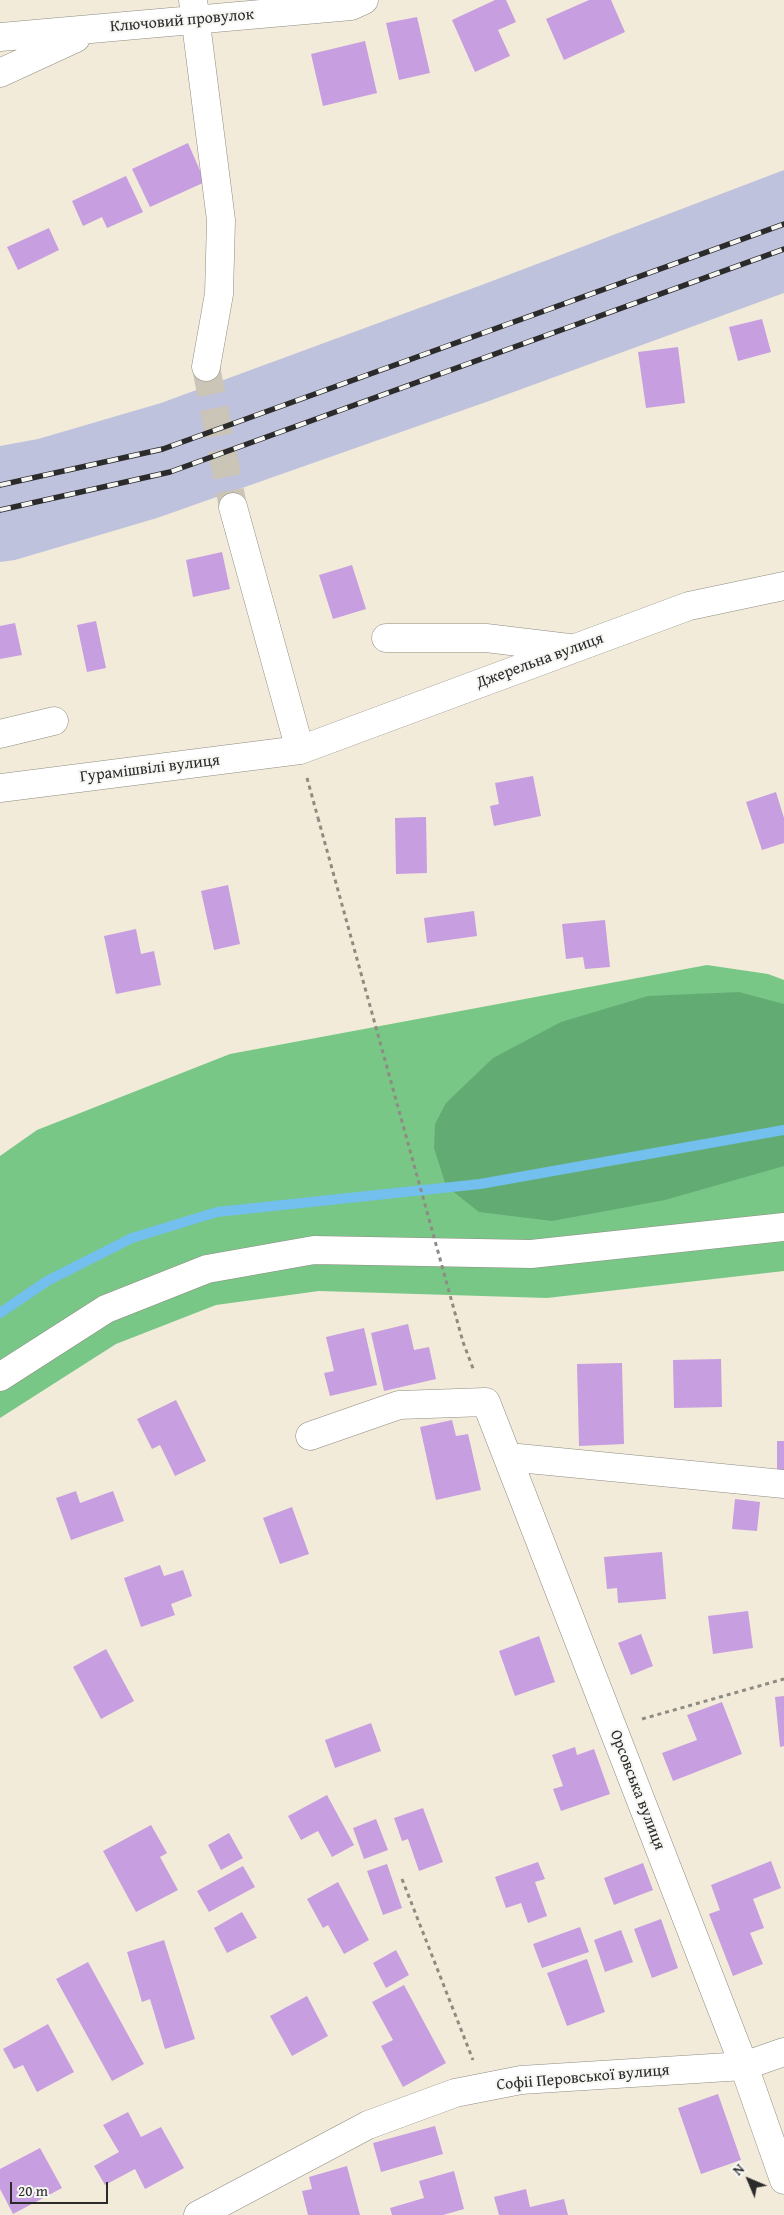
<!DOCTYPE html>
<html>
<head>
<meta charset="utf-8">
<style>
  body { margin:0 }
  #map { position:relative; width:784px; height:2215px; overflow:hidden; background:#f2ebd9; font-family:"Gentium Book Plus",serif }
  canvas { display:block }
  .north { position:absolute; left:724px; top:2155px; width:50px; height:50px; -webkit-text-stroke:4px #f6f6f2; paint-order:stroke; rotate:315deg; font-size:14px; font-weight:700; line-height:20px; text-align:center; color:#2b2b2b }
  .north::after { content:''; display:block; margin:auto; width:18px; height:22px; background:#2b2b2b; clip-path:polygon(50% 0,100% 100%,50% 72%,0 100%) }
  .scale { position:absolute; left:10px; top:2182px; width:98px; height:22px; box-sizing:border-box; border:2px solid #2b2b2b; border-top:0; padding-left:6px; font-size:15px; line-height:18px; white-space:nowrap; color:#2b2b2b; -webkit-text-stroke:4px #f6f6f2; paint-order:stroke }
</style>
</head>
<body>
<div id="map">
<canvas width="784" height="2215"></canvas>
<div class="north">N</div>
<div class="scale">20 m</div>
</div>
<script>
const ctx = document.querySelector('canvas').getContext('2d');
ctx.lineJoin = 'round';
function fillPath(path, color) {
  ctx.fillStyle = color;
  ctx.fill(path, 'evenodd');
}
function poly(rows) {
  const path = new Path2D();
  for (const r of rows) {
    path.moveTo(r[0], r[1]);
    for (let i = 2; i < r.length; i += 2) path.lineTo(r[i], r[i + 1]);
  }
  return path;
}
function trace(path, color, width, dash) {
  ctx.strokeStyle = color;
  ctx.lineWidth = width;
  ctx.lineCap = dash ? 'butt' : 'round';
  ctx.setLineDash(dash || []);
  ctx.stroke(path);
}
function label(font, color, halo, rows, align = 'center') {
  ctx.font = font + ' "Gentium Book Plus",serif';
  ctx.lineWidth = 4;
  ctx.setLineDash([]);
  ctx.textBaseline = 'middle';
  ctx.strokeStyle = halo;
  ctx.fillStyle = color;
  for (const [text, x, y, turn = 0] of rows) {
    ctx.save();
    ctx.translate(x, y);
    ctx.rotate((+turn || 0) * Math.PI / 180);
    ctx.textAlign = isNaN(turn) ? turn : align;
    if (halo) ctx.strokeText(text, 0, 0);
    ctx.fillText(text, 0, 0);
    ctx.restore();
  }
}
const industrial = poly([
  [784,170,784,293,489,401,157,518,15,560,0,562,0,446,38,439,161,403,487,283]
]);
const green = poly([
  [707,965,768,974,784,980,784,1271,547,1298,319,1291,216,1305,116,1344,0,1418,0,1156,37,1130,230,1054]
]);
const forest = poly([
  [739,992,784,1004,784,1166,665,1200,552,1221,479,1212,446,1186,434,1148,435,1124,446,1103,493,1058,561,1022,648,996]
]);
const stream = poly([
  [0,1313,47,1281,132,1238,217,1212,480,1184,784,1130]
]);
const building = poly([
  [495,0,506,0,516,22,498,30,510,56,475,72,452,20],
  [589,0,611,0,625,32,564,60,546,19],
  [417,17,430,73,399,80,386,23],
  [365,41,377,93,323,106,311,54],
  [188,143,205,182,150,207,132,169],
  [126,176,143,212,107,228,102,217,83,226,72,201],
  [49,228,59,250,18,270,7,247],
  [762,319,771,352,738,361,729,327],
  [678,347,685,403,646,408,638,352],
  [222,552,230,589,193,597,186,560],
  [352,565,366,609,333,619,319,575],
  [96,621,106,668,87,672,77,625],
  [15,623,22,655,0,659,0,626],
  [533,776,541,816,494,826,490,806,499,804,495,783],
  [776,792,784,818,784,843,762,850,746,802],
  [426,817,427,873,396,874,395,818],
  [228,885,240,944,214,950,201,891],
  [474,911,477,936,427,943,424,918],
  [605,920,610,967,585,969,583,957,566,959,562,924],
  [136,929,141,954,154,951,161,985,116,994,104,936],
  [408,1324,414,1350,429,1347,436,1379,384,1391,371,1333],
  [364,1328,377,1385,330,1396,324,1373,334,1371,326,1337],
  [721,1359,722,1407,674,1408,673,1360],
  [622,1363,624,1444,579,1446,577,1364],
  [176,1400,206,1461,175,1476,160,1445,152,1449,137,1419],
  [452,1420,456,1436,468,1434,481,1490,436,1500,420,1427],
  [777,1441,784,1441,784,1471,777,1471],
  [76,1491,80,1503,113,1491,124,1521,71,1540,56,1498],
  [735,1499,760,1502,757,1531,732,1529],
  [292,1507,309,1554,280,1564,263,1518],
  [662,1552,666,1599,618,1603,617,1588,607,1589,604,1557],
  [160,1565,164,1576,183,1570,192,1596,171,1604,175,1615,141,1627,124,1578],
  [748,1611,753,1648,713,1654,708,1616],
  [641,1634,653,1666,631,1675,618,1643],
  [539,1636,555,1682,515,1696,499,1651],
  [106,1649,134,1701,101,1719,73,1667],
  [784,1696,784,1746,780,1747,775,1697],
  [722,1702,742,1754,673,1781,662,1753,697,1740,687,1715],
  [371,1723,381,1751,335,1768,325,1740],
  [575,1747,577,1755,594,1749,610,1794,561,1811,553,1789,563,1786,552,1755],
  [327,1795,354,1845,332,1857,318,1831,301,1840,288,1816],
  [423,1808,443,1862,419,1871,408,1839,402,1841,394,1818],
  [376,1819,388,1850,364,1859,353,1828],
  [151,1825,167,1853,160,1857,178,1890,136,1912,103,1851],
  [229,1833,243,1858,221,1870,208,1845],
  [771,1861,781,1888,753,1899,764,1928,750,1933,763,1964,733,1976,709,1914,720,1910,711,1885],
  [538,1862,545,1879,535,1882,547,1916,528,1923,521,1903,506,1908,495,1877],
  [643,1863,653,1890,614,1905,604,1878],
  [387,1864,402,1908,383,1915,367,1871],
  [243,1866,255,1887,209,1912,197,1891],
  [338,1882,369,1940,344,1954,328,1925,323,1928,307,1899],
  [242,1912,257,1938,227,1953,214,1928],
  [661,1919,678,1968,652,1978,634,1929],
  [580,1927,589,1952,542,1968,533,1944],
  [621,1930,633,1962,605,1972,594,1940],
  [164,1940,195,2039,165,2049,150,1999,142,2002,127,1952],
  [396,1950,409,1975,386,1988,373,1963],
  [587,1959,605,2012,567,2026,547,1973],
  [88,1962,144,2064,112,2081,56,1979],
  [404,1985,446,2063,403,2087,381,2046,393,2040,372,2002],
  [307,1996,328,2036,292,2056,270,2016],
  [48,2024,74,2072,37,2092,23,2065,14,2069,3,2049],
  [718,2094,741,2160,701,2174,678,2108],
  [128,2112,141,2137,161,2127,184,2168,145,2189,135,2169,105,2185,94,2166,119,2152,103,2125],
  [435,2126,443,2154,381,2172,373,2143],
  [40,2148,62,2188,13,2214,0,2189,0,2169],
  [347,2166,360,2215,308,2215,302,2191,312,2189,309,2177],
  [454,2171,464,2209,443,2215,392,2215,390,2208,424,2198,419,2181],
  [526,2189,530,2207,564,2199,568,2215,499,2215,494,2197]
]);
const minorTunnel = poly([
  [206,367,233,507]
]);
const path = poly([
  [307,778,318,818],
  [463,1342,474,1371],
  [642,1719,784,1679],
  [402,1879,473,2060]
]);
const minor = poly([
  [193,0,221,220,219,294,206,367],
  [0,37,351,6,364,0],
  [0,73,76,38],
  [233,507,300,750],
  [386,638,486,638,569,648],
  [0,734,54,721],
  [0,788,300,750,689,606,784,586],
  [0,1377,106,1309,207,1269,314,1250,531,1254,784,1227],
  [310,1436,399,1405,486,1402,744,2066,784,2180],
  [508,1457,784,1484],
  [198,2215,368,2125,455,2093,521,2080,744,2066,784,2052]
]);
const rail = poly([
  [0,485,163,449,784,224],
  [0,510,170,472,784,249]
]);
const pathBridge = poly([
  [318,818,463,1342]
]);
const streetNames = [
  ["Ключовий провулок",182,21,-5],
  ["Джерельна вулиця",540,661,-20],
  ["Гурамішвілі вулиця",150,769,-7],
  ["Орсовська вулиця",637,1790,69],
  ["Софіі Перовської вулиця",583,2078,-5]
];
fillPath(industrial, '#bfc2dd');
fillPath(green, '#79c787');
fillPath(forest, '#62ac74');
trace(stream, '#73bfed', 10);
fillPath(building, '#c79ee0');
trace(minorTunnel, '#cac5b6', 28, [28, 14]);
trace(minor, '#8e8b82', 29);
trace(path, '#8e8b82', 3, [4, 4]);
trace(minor, '#fff', 28);
trace(rail, '#2b2b2b', 5.5);
trace(rail, '#f6f6f2', 4, [11]);
trace(pathBridge, '#8e8b82', 3, [4, 4]);
label('16px', '#2b2b2b', '#f6f6f2', streetNames);
</script>
</body>
</html>
